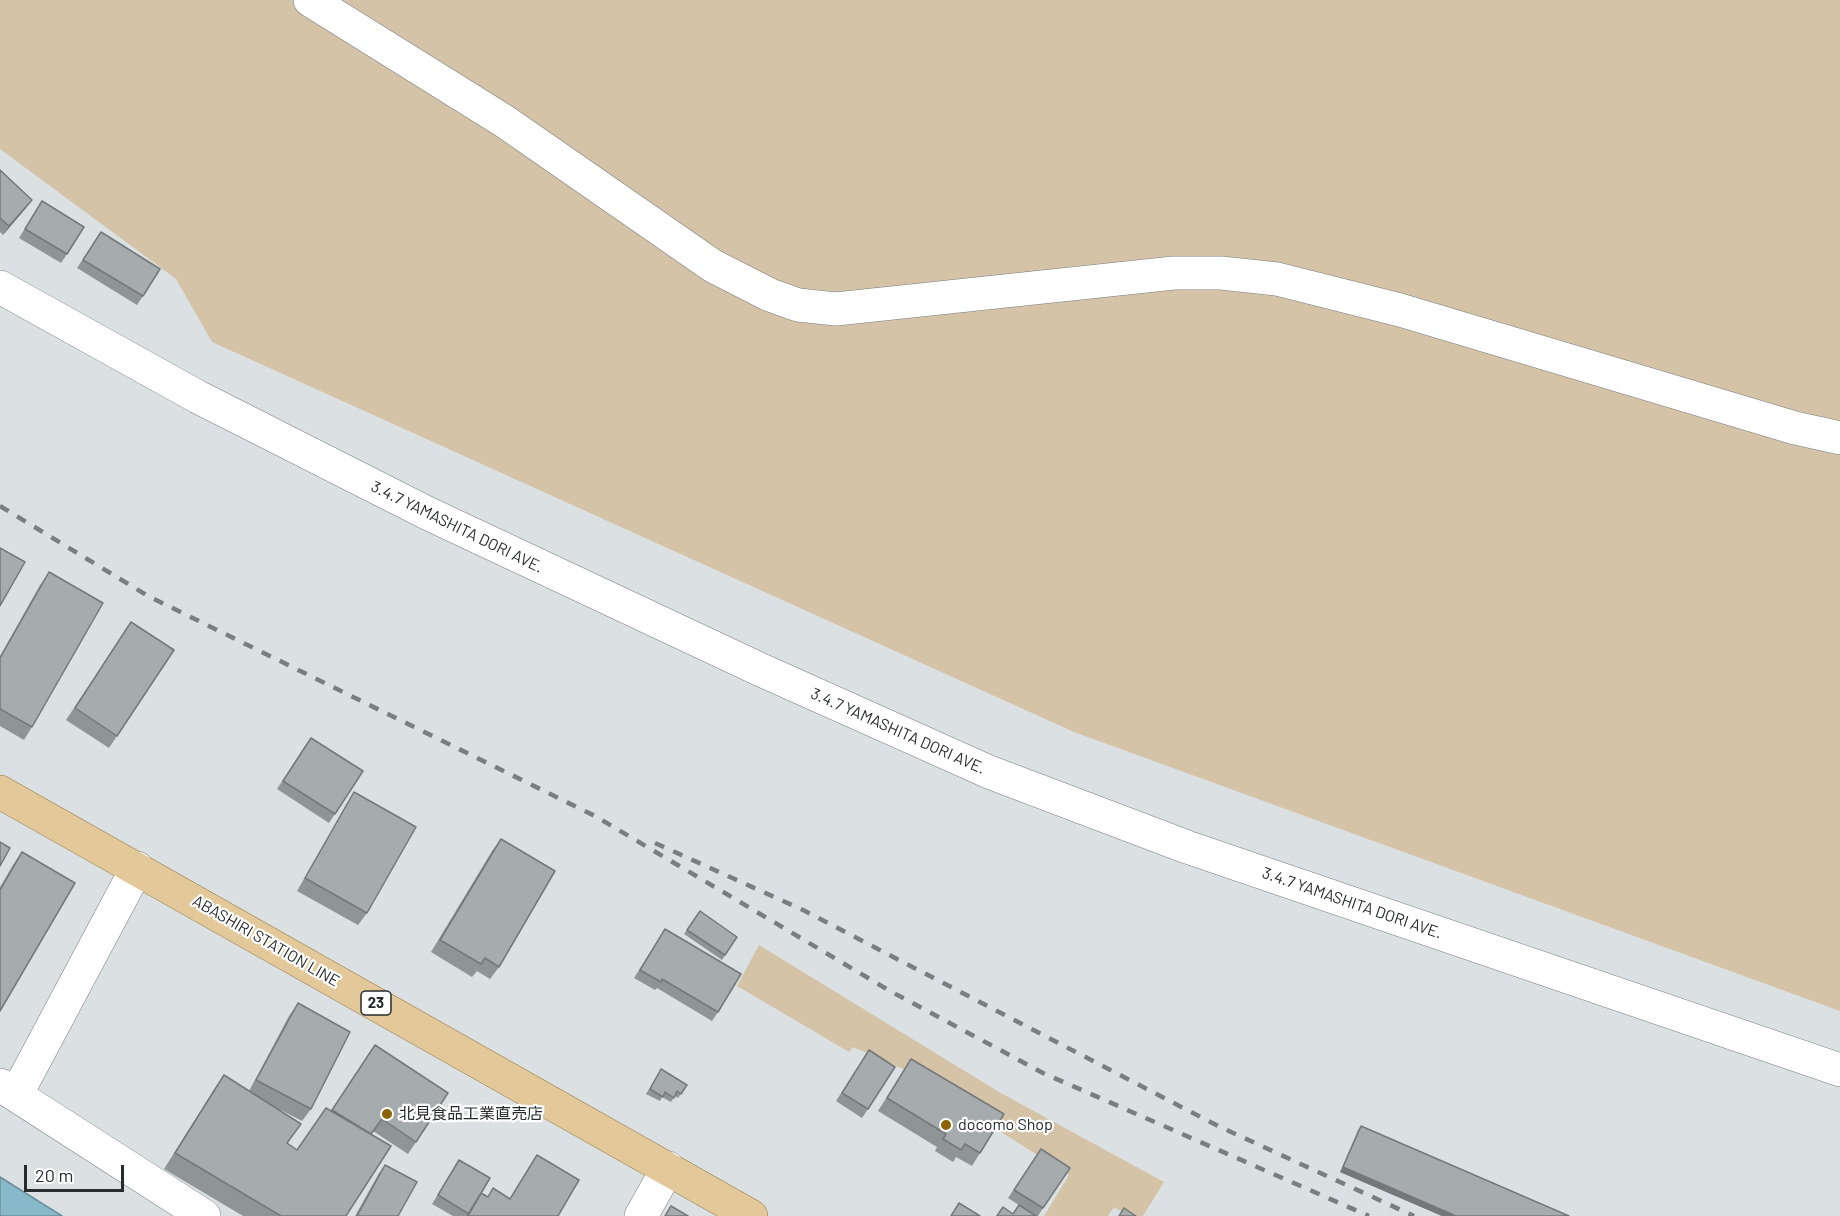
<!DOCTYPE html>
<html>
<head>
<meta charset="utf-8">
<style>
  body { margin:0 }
  #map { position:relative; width:1840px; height:1216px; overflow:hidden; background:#dbe1e3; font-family:Barlow,sans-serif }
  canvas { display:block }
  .scale { position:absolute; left:24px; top:1165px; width:100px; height:27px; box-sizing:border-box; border:3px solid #282b2c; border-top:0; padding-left:8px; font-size:18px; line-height:21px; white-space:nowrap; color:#282b2c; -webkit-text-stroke:4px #fff; paint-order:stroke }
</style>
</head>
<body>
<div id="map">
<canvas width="1840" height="1216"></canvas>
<div class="scale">20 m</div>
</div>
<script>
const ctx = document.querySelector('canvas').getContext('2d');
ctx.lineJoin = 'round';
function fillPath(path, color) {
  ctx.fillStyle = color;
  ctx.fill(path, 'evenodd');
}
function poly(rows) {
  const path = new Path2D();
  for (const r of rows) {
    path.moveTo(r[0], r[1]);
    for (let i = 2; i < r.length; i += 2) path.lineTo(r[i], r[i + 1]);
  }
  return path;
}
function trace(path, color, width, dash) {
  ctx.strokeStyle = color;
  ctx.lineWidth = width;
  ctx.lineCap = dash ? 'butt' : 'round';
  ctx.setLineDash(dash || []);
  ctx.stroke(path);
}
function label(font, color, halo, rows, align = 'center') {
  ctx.font = font + ' Barlow,"Noto Sans JP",sans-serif';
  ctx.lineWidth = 4.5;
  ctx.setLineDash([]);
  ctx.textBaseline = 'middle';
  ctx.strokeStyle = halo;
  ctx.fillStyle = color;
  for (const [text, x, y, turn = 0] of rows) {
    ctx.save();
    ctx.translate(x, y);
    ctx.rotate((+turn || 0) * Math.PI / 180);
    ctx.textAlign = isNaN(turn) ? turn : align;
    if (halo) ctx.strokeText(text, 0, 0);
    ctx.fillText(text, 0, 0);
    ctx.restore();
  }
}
const green = poly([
  [0,0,1840,0,1840,1011,1074,732,212,342,176,279,0,149],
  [759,945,999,1092,1164,1182,1143,1216,1129,1216,1114,1207,1108,1216,1044,1216,1069,1175,1001,1132,1007,1123,951,1090,853,1047,849,1052,737,986]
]);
const water = poly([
  [0,1177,62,1216,0,1216,0,1177]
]);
const minor = poly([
  [310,0,504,121,713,266,770,295,798,305,836,309,1174,273,1221,273,1277,279,1400,310,1795,428,1840,438],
  [0,1085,204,1216],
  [16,1095,137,868],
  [641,1216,668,1168]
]);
const tertiary = poly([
  [0,287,198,397,427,513,759,669,989,772,1187,847,1840,1070]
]);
const primary = poly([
  [0,792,751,1216]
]);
const rail = poly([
  [0,506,148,596,595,816,890,991,1043,1073,1369,1216],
  [655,843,803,910,1218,1126,1414,1216]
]);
const wall = poly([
  [0,170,26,208,3,235,0,232],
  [42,201,67,254,61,263,19,238],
  [101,232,143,296,137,305,77,268],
  [49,572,32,727,24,740,0,726,0,656,40,585],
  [131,622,117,736,109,748,66,720],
  [305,746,335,814,329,823,277,789],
  [354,792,367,913,358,925,297,891,346,805],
  [501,839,499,967,490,979,477,971,472,977,431,952,492,851],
  [22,852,0,1011,0,887,13,865],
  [700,911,737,937,722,960,684,934],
  [665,929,718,1012,712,1021,657,988,655,990,634,978],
  [298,1003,311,1109,302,1121,269,1104,287,1143,297,1150,331,1111,375,1045,416,1142,408,1154,373,1131,372,1134,346,1216,243,1216,164,1169,213,1091,224,1075,249,1091,289,1016],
  [869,1050,868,1109,862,1118,836,1101],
  [911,1059,980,1153,972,1166,956,1157,953,1162,935,1151,937,1147,878,1111],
  [658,1074,687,1085,678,1098,675,1096,671,1102,662,1097,660,1101,646,1094],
  [1361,1126,1569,1216,1442,1216,1340,1172,1358,1130],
  [1041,1149,1043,1208,1038,1216,996,1216,1003,1207,1013,1214,1028,1211,1008,1198],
  [459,1160,481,1193,487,1197,510,1199,558,1216,453,1216,432,1204],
  [385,1165,398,1216,355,1216,379,1173]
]);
const shadedWall = poly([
  [32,200,26,208,3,235,9,226],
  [1343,1167,1456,1216,1442,1216,1340,1172]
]);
const building = poly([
  [0,170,32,200,9,226,0,218,0,170],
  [42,201,84,227,67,254,25,229,42,201],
  [101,232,160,269,143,296,83,260,101,232],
  [0,548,25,562,0,606,0,548],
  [49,572,103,603,32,727,0,709,0,658,49,572],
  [131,622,174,650,117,736,75,708,131,622],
  [311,738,363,771,335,814,283,781,311,738],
  [354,792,416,827,367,913,305,878,354,792],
  [501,839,555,871,499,967,485,958,481,964,440,940,501,839],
  [0,842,10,848,0,866,0,842],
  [22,852,75,883,0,1011,0,890,22,852],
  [700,911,737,937,725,955,687,930,700,911],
  [665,929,741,974,718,1012,662,979,661,982,640,970,665,929],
  [298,1003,350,1032,311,1109,256,1080,298,1003],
  [375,1045,448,1093,416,1142,382,1119,371,1134,332,1110,375,1045],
  [869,1050,895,1067,868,1109,842,1093,869,1050],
  [911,1059,1004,1114,980,1153,965,1144,961,1150,943,1139,946,1134,887,1098,911,1059],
  [661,1069,687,1085,681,1094,677,1091,674,1098,665,1092,663,1097,650,1089,661,1069],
  [224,1075,301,1124,287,1143,297,1150,326,1108,391,1146,346,1216,281,1216,175,1153,224,1075],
  [1361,1126,1569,1216,1456,1216,1343,1167,1361,1126],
  [1041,1149,1070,1168,1043,1208,1014,1190,1041,1149],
  [537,1155,579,1180,558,1216,467,1216,481,1193,488,1197,493,1188,510,1199,537,1155],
  [459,1160,490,1178,469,1214,438,1195,459,1160],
  [385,1165,417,1182,398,1216,357,1216,385,1165],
  [959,1203,980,1216,951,1216,959,1203],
  [1019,1205,1036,1216,997,1216,1003,1207,1013,1214,1019,1205],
  [671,1206,688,1216,665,1216,671,1206],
  [1124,1208,1136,1216,1119,1216,1124,1208]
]);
const markers = [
  [387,1114,6,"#8c6305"],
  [946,1125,6,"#8c6305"]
];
const shields = [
  [376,1003,30]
];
const shieldNames = [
  ["23",376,1003]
];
const streetNames = [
  ["3.4.7 YAMASHITA DORI AVE.",457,527,26],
  ["3.4.7 YAMASHITA DORI AVE.",898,731,24],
  ["3.4.7 YAMASHITA DORI AVE.",1352,903,19],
  ["ABASHIRI STATION LINE",266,941,30]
];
const poiNames = [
  ["北見食品工業直売店",399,1114],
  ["docomo Shop",958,1125]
];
fillPath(green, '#d4c3a7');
fillPath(water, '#88b9cb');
trace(water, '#6b8e9b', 1.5);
trace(minor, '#777d7f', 34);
trace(tertiary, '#777d7f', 34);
trace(primary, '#957a47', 34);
trace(minor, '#fff', 33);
trace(tertiary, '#fff', 33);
trace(primary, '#e3c89a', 33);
trace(rail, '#797e7f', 4.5, [10, 10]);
fillPath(wall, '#8f9496');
fillPath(shadedWall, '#74787a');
fillPath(building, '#a6acae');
trace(building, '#74787a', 1.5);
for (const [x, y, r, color] of markers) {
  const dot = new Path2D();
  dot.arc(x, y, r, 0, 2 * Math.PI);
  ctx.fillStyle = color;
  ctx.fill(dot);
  trace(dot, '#fff', 2);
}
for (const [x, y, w] of shields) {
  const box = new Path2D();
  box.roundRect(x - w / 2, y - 12, w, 24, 4.5);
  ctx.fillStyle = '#fff';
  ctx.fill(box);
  trace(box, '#282b2c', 1.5);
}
label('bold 15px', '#282b2c', null, shieldNames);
label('16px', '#282b2c', '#fff', streetNames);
label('16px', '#282b2c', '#fff', poiNames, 'left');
</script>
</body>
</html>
